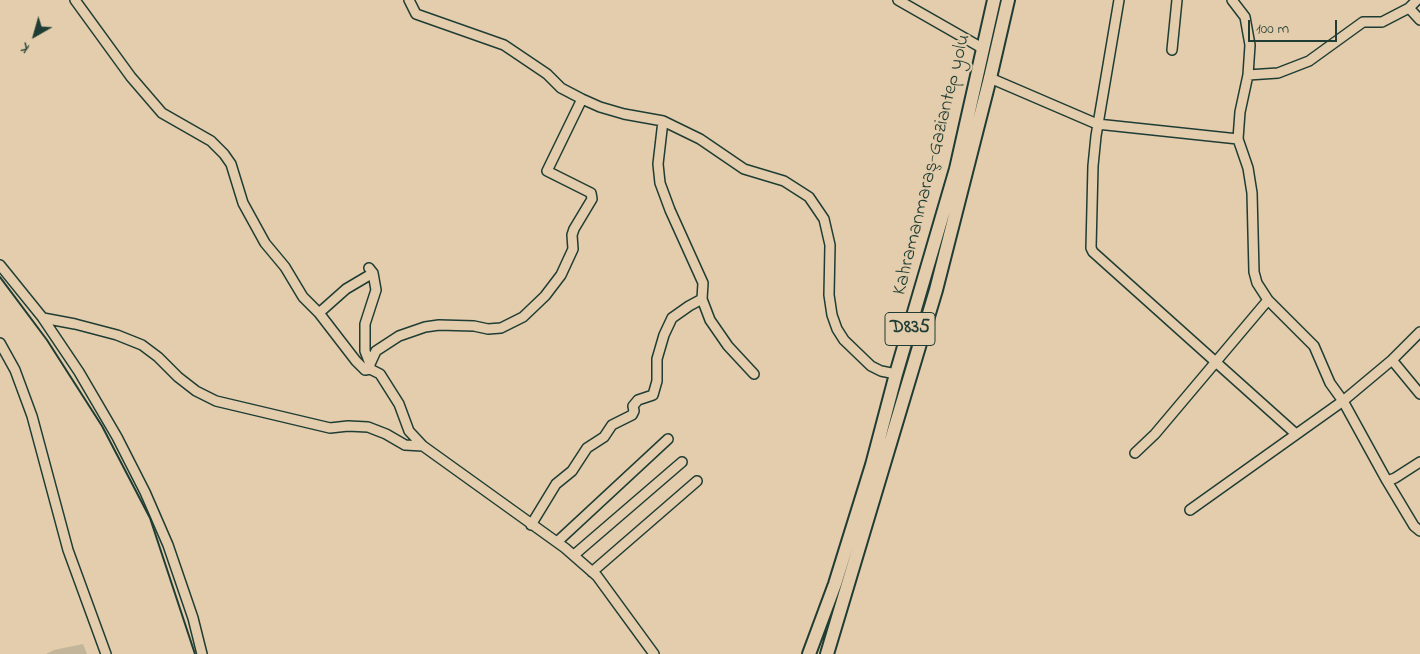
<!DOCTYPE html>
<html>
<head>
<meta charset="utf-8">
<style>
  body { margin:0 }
  #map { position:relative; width:1420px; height:654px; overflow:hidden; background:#e3cdac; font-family:"Indie Flower",sans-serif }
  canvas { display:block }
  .north { position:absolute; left:10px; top:10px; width:50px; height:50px; -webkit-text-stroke:4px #e3cdac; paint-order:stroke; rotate:218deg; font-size:14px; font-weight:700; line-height:20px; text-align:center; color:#1f3d34 }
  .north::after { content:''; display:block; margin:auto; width:18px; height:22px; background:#1f3d34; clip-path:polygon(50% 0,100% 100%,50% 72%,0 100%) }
  .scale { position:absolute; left:1248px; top:20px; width:89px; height:22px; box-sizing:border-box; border:2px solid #1f3d34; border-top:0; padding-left:6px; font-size:15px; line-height:18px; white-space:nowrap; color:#1f3d34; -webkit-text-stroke:4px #e3cdac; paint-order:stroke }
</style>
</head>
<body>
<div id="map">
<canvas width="1420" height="654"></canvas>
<div class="north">K</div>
<div class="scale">100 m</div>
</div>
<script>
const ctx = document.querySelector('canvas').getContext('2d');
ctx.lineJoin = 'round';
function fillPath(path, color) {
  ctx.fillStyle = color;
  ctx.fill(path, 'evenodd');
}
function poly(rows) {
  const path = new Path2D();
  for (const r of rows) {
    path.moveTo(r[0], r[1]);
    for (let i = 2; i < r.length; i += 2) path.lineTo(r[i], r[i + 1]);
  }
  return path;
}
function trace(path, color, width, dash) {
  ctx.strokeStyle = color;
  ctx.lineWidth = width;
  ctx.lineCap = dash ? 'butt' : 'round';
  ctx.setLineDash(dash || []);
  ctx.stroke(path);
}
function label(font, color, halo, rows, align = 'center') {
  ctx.font = font + ' "Indie Flower",sans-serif';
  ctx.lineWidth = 4.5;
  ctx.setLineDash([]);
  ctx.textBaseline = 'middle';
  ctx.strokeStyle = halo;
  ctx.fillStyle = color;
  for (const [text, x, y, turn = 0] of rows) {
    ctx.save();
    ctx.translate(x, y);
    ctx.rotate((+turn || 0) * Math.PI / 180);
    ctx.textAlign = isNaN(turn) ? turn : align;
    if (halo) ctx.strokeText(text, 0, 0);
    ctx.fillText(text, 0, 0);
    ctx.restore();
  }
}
const green = poly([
  [83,644,87,654,46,654,54,650]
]);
const minor = poly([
  [75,0,131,77,162,113,211,141,224,154,231,164,243,203,265,243,285,267,303,297,319,313,356,361,365,370,370,369,380,374,399,404,409,431,423,446,565,548,597,576,654,654],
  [409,0,416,14,504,45,547,74,561,88,582,99,600,107,624,114,663,121,700,139,744,169,784,181,809,197,824,219,830,245,829,295,832,315,837,329,844,340,871,366,881,371,896,374],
  [898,0,982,48],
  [1119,0,1096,136,1093,166,1091,248,1093,252,1296,434],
  [1232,0,1245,17,1250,45,1248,75,1240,112,1238,139,1248,168,1252,193,1254,272,1257,283,1268,300,1314,346,1330,383,1343,401,1392,360,1420,332],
  [1409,8,1420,20],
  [1172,50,1177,0],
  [1248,75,1278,73,1309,61,1363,22,1382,22,1409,8,1417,0],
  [990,78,1097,124,1238,139],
  [0,265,42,317,79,372,117,437,145,492,168,545,193,618,202,654],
  [369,268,373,273,376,290,365,324,365,351,370,364],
  [702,299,710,320,728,346,754,374],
  [319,313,346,289,373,273],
  [43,318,75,324,117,335,142,345,158,357,178,377,196,391,216,401,330,428,348,426,368,427,386,434,405,445,423,446],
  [0,343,15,370,32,416,68,550,106,654],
  [1392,360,1420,394],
  [370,369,370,364,376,351,399,336,425,327,439,325,474,326,488,329,501,328,523,317,545,296,561,275,573,249,572,235,574,229,592,199,591,193,547,171,582,99],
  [1135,453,1155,434,1268,300],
  [1387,481,1395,478,1420,462],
  [1190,510,1343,401,1387,481,1414,526,1420,531],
  [531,525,556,484,572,471,587,448,604,437,612,425,632,415,634,411,633,406,638,400,653,395,657,381,657,359,664,335,672,318,689,306,702,299,703,283,670,210,660,183,658,164,663,121],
  [557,542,668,439],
  [574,555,682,462],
  [592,572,697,481]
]);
const highway = poly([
  [809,654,835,584,872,465,896,374,956,169,994,0],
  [827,654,936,290,990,78,1008,0]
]);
const rail = poly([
  [0,277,47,340,102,426,150,518,195,654]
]);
const shields = [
  [910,329,50]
];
const shieldNames = [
  ["D835",910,329]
];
const streetNames = [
  ["Kahramanmaraş-Gaziantep yolu",933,165,-76]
];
fillPath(green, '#c3b599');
trace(minor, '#1f3d34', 12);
trace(highway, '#1f3d34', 16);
trace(minor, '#e3cdac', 9);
trace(highway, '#e3cdac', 12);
trace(rail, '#1f3d34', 2);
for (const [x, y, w] of shields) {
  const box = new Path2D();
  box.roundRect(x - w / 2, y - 16.5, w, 33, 4);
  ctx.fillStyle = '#e3cdac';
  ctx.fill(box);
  trace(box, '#1f3d34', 1);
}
label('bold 19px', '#1f3d34', null, shieldNames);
label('20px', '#1f3d34', '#e3cdac', streetNames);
</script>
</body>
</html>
